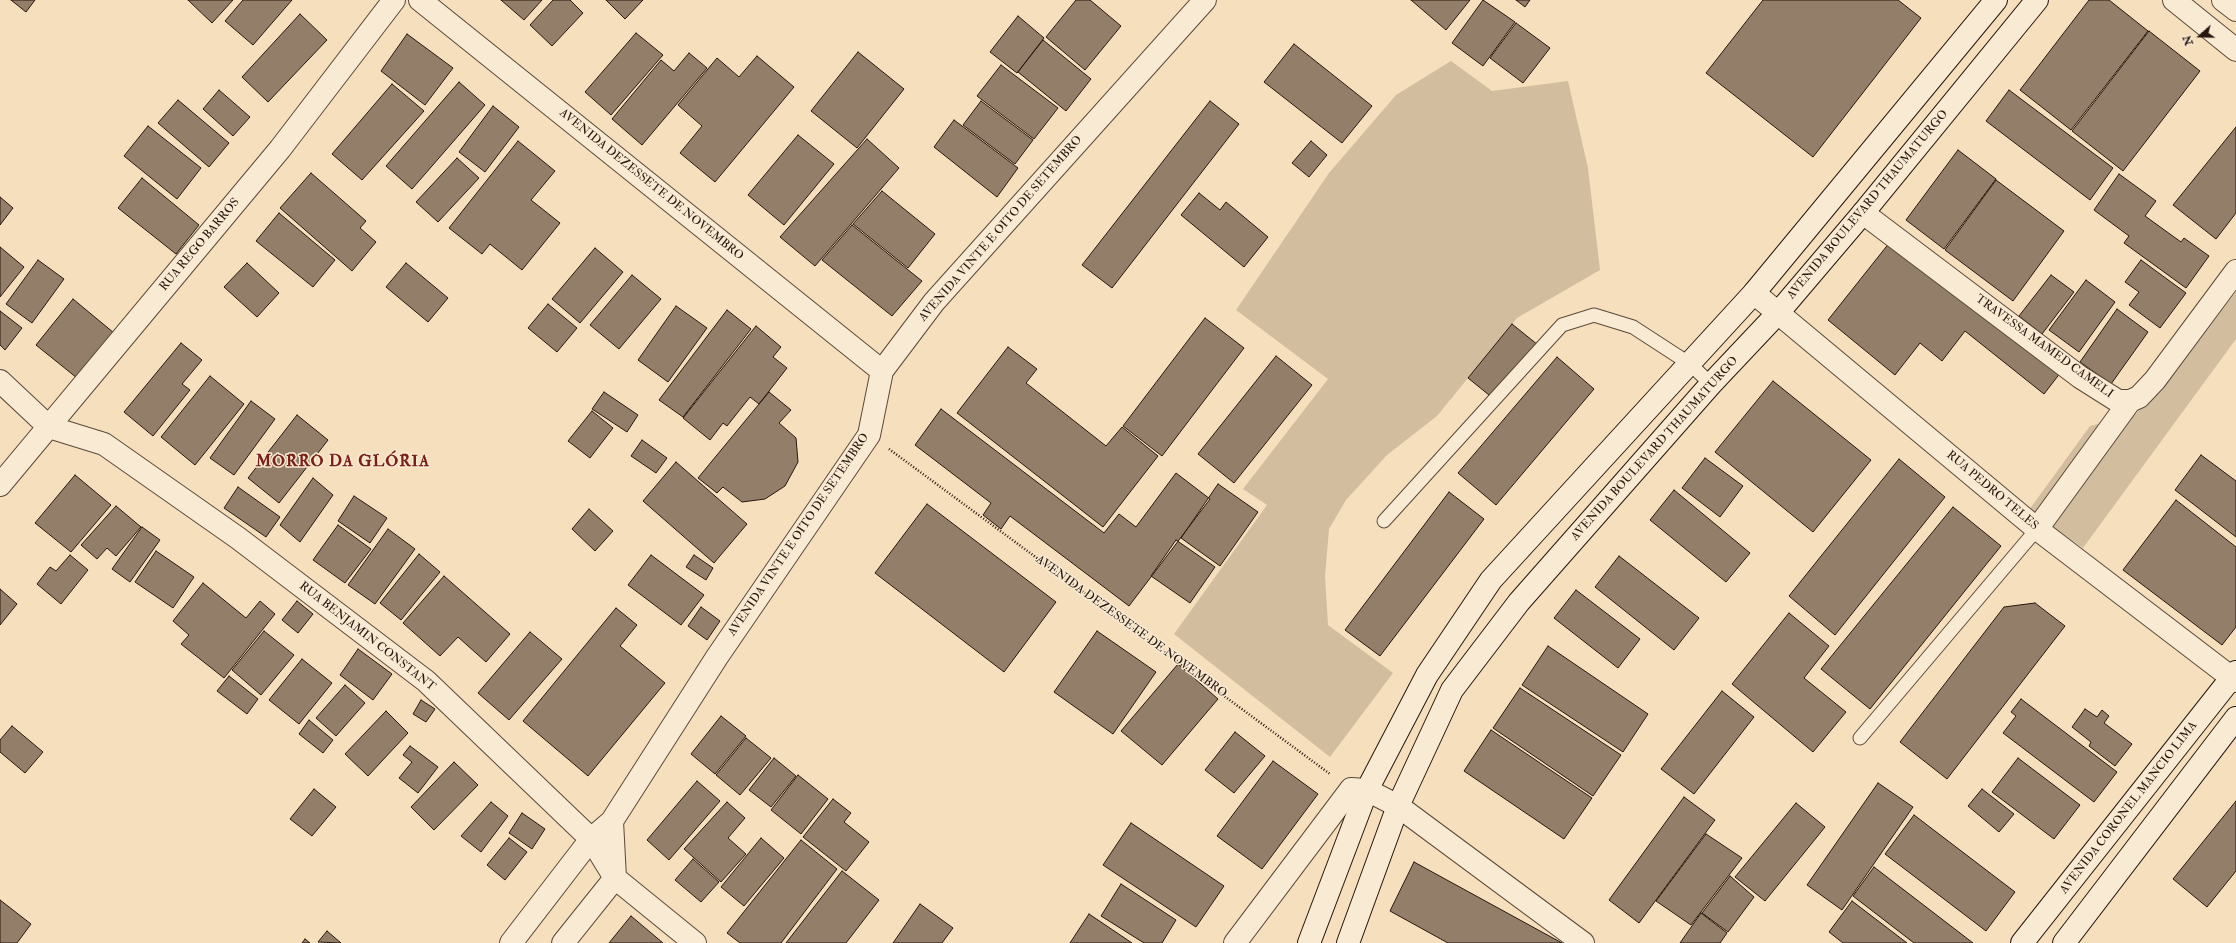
<!DOCTYPE html>
<html>
<head>
<meta charset="utf-8">
<style>
  body { margin:0 }
  #map { position:relative; width:2236px; height:943px; overflow:hidden; background:#f6dfbd; font-family:"IM FELL Double Pica",serif }
  canvas { display:block }
  .north { position:absolute; left:2180px; top:16px; width:40px; height:40px; -webkit-text-stroke:3px #f9ead4; paint-order:stroke; rotate:250deg; font-size:11px; font-weight:700; line-height:16px; text-align:center; color:#28170e }
  .north::after { content:''; display:block; margin:auto; width:14px; height:18px; background:#28170e; clip-path:polygon(50% 0,100% 100%,50% 72%,0 100%) }
</style>
</head>
<body>
<div id="map">
<canvas width="2236" height="943"></canvas>
<div class="north">N</div>
</div>
<script>
const ctx = document.querySelector('canvas').getContext('2d');
ctx.lineJoin = 'round';
function fillPath(path, color) {
  ctx.fillStyle = color;
  ctx.fill(path, 'evenodd');
}
function poly(rows) {
  const path = new Path2D();
  for (const r of rows) {
    path.moveTo(r[0], r[1]);
    for (let i = 2; i < r.length; i += 2) path.lineTo(r[i], r[i + 1]);
  }
  return path;
}
function trace(path, color, width, dash) {
  ctx.strokeStyle = color;
  ctx.lineWidth = width;
  ctx.lineCap = dash ? 'butt' : 'round';
  ctx.setLineDash(dash || []);
  ctx.stroke(path);
}
function label(font, color, halo, rows, align = 'center') {
  ctx.font = font + ' "IM FELL Double Pica",serif';
  ctx.lineWidth = 3;
  ctx.setLineDash([]);
  ctx.textBaseline = 'middle';
  ctx.strokeStyle = halo;
  ctx.fillStyle = color;
  for (const [text, x, y, turn = 0] of rows) {
    ctx.save();
    ctx.translate(x, y);
    ctx.rotate((+turn || 0) * Math.PI / 180);
    ctx.textAlign = isNaN(turn) ? turn : align;
    if (halo) ctx.strokeText(text, 0, 0);
    ctx.fillText(text, 0, 0);
    ctx.restore();
  }
}
const green = poly([
  [1451,61,1492,91,1568,81,1588,168,1600,270,1517,318,1437,416,1387,455,1346,500,1329,529,1325,576,1328,625,1393,673,1330,757,1174,634,1267,505,1243,489,1328,379,1236,310,1329,173,1396,95],
  [2236,292,2236,339,2083,548,2029,510,2090,426,2136,414]
]);
const building = poly([
  [11,0,35,0,26,12,11,0],
  [188,0,233,0,212,23,188,0],
  [243,0,292,0,253,45,225,21,243,0],
  [501,0,542,0,524,20,501,0],
  [553,0,570,0,583,13,552,46,530,25,553,0],
  [606,0,643,0,625,19,606,0],
  [1076,0,1090,0,1121,26,1085,70,1046,37,1076,0],
  [1411,0,1470,0,1446,30,1411,0],
  [1483,0,1515,22,1483,66,1452,43,1483,0],
  [1516,0,1530,0,1525,7,1516,0],
  [1763,0,1898,0,1921,18,1813,157,1706,73,1763,0],
  [2089,0,2109,0,2148,31,2071,130,2020,90,2089,0],
  [300,14,327,40,268,102,242,77,300,14],
  [1018,16,1044,38,1017,73,990,52,1018,16],
  [1516,23,1550,48,1523,83,1490,58,1516,23],
  [2149,31,2200,71,2123,171,2072,131,2149,31],
  [636,33,663,55,611,115,585,92,636,33],
  [407,34,453,68,425,105,381,71,407,34],
  [1043,40,1091,79,1066,111,1018,72,1043,40],
  [1294,44,1372,106,1342,143,1264,82,1294,44],
  [858,52,904,89,857,148,811,111,858,52],
  [689,53,707,68,642,145,612,119,661,60,674,71,689,53],
  [757,56,794,87,715,182,680,153,702,126,678,105,717,58,739,77,757,56],
  [1001,65,1058,108,1034,139,977,96,1001,65],
  [459,82,485,105,412,189,386,166,459,82],
  [392,84,424,111,362,180,332,154,392,84],
  [219,90,250,117,233,136,203,109,219,90],
  [2009,90,2113,168,2090,200,1986,121,2009,90],
  [178,100,229,143,209,167,158,123,178,100],
  [981,101,1033,140,1015,164,963,125,981,101],
  [1210,101,1239,124,1112,288,1082,265,1210,101],
  [493,106,519,127,485,172,459,152,493,106],
  [954,120,1018,168,997,197,934,147,954,120],
  [148,126,201,168,177,199,124,156,148,126],
  [2236,127,2236,213,2216,239,2173,205,2236,127],
  [798,135,834,164,784,225,748,195,798,135],
  [867,139,899,168,815,266,780,237,867,139],
  [518,141,555,171,531,200,560,223,522,270,490,244,482,254,449,228,518,141],
  [1311,141,1327,155,1309,177,1292,163,1311,141],
  [1958,150,1996,179,1944,249,1906,220,1958,150],
  [457,158,479,178,438,222,416,202,457,158],
  [311,173,366,221,360,228,376,242,352,271,280,208,311,173],
  [2119,174,2156,201,2145,216,2181,242,2184,238,2209,256,2186,288,2124,243,2129,236,2094,210,2119,174],
  [142,178,199,225,176,254,118,208,142,178],
  [1996,180,2064,231,2013,301,1945,250,1996,180],
  [882,191,935,234,908,268,853,224,882,191],
  [1199,193,1220,210,1226,202,1268,237,1244,267,1181,215,1199,193],
  [0,197,13,208,0,225,0,197],
  [279,213,335,260,313,287,256,241,279,213],
  [852,225,922,281,892,316,822,260,852,225],
  [1894,237,2061,372,2044,394,1965,331,1942,361,1920,343,1895,375,1828,320,1894,237],
  [0,247,24,267,0,297,0,247],
  [595,248,623,272,580,323,552,299,595,248],
  [38,260,64,279,32,323,6,304,38,260],
  [2141,260,2186,293,2160,328,2129,305,2139,292,2125,282,2141,260],
  [247,263,279,293,257,317,224,287,247,263],
  [406,263,448,298,428,322,386,287,406,263],
  [632,275,661,299,619,349,590,325,632,275],
  [2051,275,2074,292,2042,334,2019,316,2051,275],
  [2086,280,2115,302,2079,352,2049,330,2086,280],
  [73,299,114,333,77,378,36,345,73,299],
  [548,304,577,328,557,352,528,328,548,304],
  [676,306,707,328,668,382,638,360,676,306],
  [2117,309,2148,332,2111,384,2080,362,2117,309],
  [727,310,751,329,683,417,659,400,727,310],
  [0,311,22,328,5,350,0,345,0,311],
  [1205,318,1244,348,1162,456,1123,426,1205,318],
  [1512,324,1538,345,1494,399,1468,378,1512,324],
  [756,326,781,347,773,357,787,368,759,404,750,397,727,426,723,423,710,440,683,418,756,326],
  [181,343,202,360,182,384,190,390,153,436,124,412,181,343],
  [1008,347,1037,369,1026,383,1106,446,1122,427,1158,456,1103,527,957,413,1008,347],
  [1276,356,1312,385,1234,483,1198,454,1276,356],
  [1557,357,1594,389,1496,505,1458,473,1557,357],
  [210,376,244,404,195,465,161,437,210,376],
  [1773,381,1871,460,1813,532,1715,452,1773,381],
  [604,392,638,415,627,432,592,409,604,392],
  [769,392,791,410,779,423,796,438,798,462,785,486,765,499,742,502,723,487,717,493,698,478,769,392],
  [251,401,275,419,234,475,210,458,251,401],
  [941,409,1104,533,1119,514,1136,527,1176,473,1210,499,1129,606,1010,516,1001,529,983,515,991,503,915,445,941,409],
  [592,411,613,428,590,458,568,441,592,411],
  [297,415,328,440,279,503,248,478,297,415],
  [642,440,667,458,656,473,631,456,642,440],
  [2201,455,2236,481,2236,537,2175,490,2201,455],
  [1705,458,1743,486,1720,517,1682,488,1705,458],
  [1899,459,1945,497,1835,635,1789,596,1899,459],
  [676,462,747,524,714,563,643,501,676,462],
  [75,475,111,505,71,552,35,523,75,475],
  [313,478,333,495,300,542,280,525,313,478],
  [1218,484,1258,512,1220,566,1181,538,1218,484],
  [238,487,280,517,266,537,224,508,238,487],
  [1674,490,1750,553,1726,582,1650,520,1674,490],
  [1449,492,1484,519,1380,656,1345,630,1449,492],
  [354,496,387,518,370,543,338,521,354,496],
  [2176,500,2236,547,2236,627,2222,645,2123,570,2176,500],
  [927,504,1056,602,1004,672,875,573,927,504],
  [116,506,141,527,116,556,107,548,97,559,81,545,116,506],
  [1953,507,2001,546,1870,709,1821,669,1953,507],
  [589,509,613,531,595,551,572,529,589,509],
  [338,525,371,549,345,583,313,560,338,525],
  [142,527,160,540,130,582,112,569,142,527],
  [388,529,415,549,375,604,348,585,388,529],
  [1176,540,1215,567,1190,603,1151,576,1176,540],
  [156,551,194,577,173,608,135,582,156,551],
  [419,554,440,572,401,620,380,603,419,554],
  [70,555,88,570,61,604,37,584,50,567,56,571,70,555],
  [651,555,704,595,681,625,628,585,651,555],
  [694,555,713,568,706,580,686,567,694,555],
  [1619,556,1699,618,1674,650,1595,587,1619,556],
  [444,576,510,634,486,662,458,637,440,656,403,623,444,576],
  [203,583,246,618,260,601,275,614,224,678,181,644,189,635,173,621,203,583],
  [0,589,17,604,0,625,0,589],
  [1576,590,1640,639,1618,668,1554,618,1576,590],
  [297,601,313,614,298,633,282,620,297,601],
  [2035,603,2065,626,1947,779,1900,742,2004,607,2035,603],
  [701,607,720,621,707,640,688,626,701,607],
  [616,608,637,625,620,646,665,683,588,776,523,721,616,608],
  [1789,613,1829,646,1804,678,1846,712,1813,752,1732,684,1789,613],
  [264,631,294,655,261,695,232,670,264,631],
  [1097,631,1156,672,1113,734,1054,692,1097,631],
  [530,632,562,659,509,720,478,693,530,632],
  [1548,646,1648,714,1623,752,1522,685,1548,646],
  [358,649,392,674,373,700,340,675,358,649],
  [302,659,332,683,299,724,269,700,302,659],
  [1178,664,1218,699,1162,765,1121,731,1178,664],
  [229,676,258,699,247,714,217,691,229,676],
  [345,685,365,703,336,736,316,718,345,685],
  [1520,688,1621,755,1593,796,1493,728,1520,688],
  [1722,691,1754,717,1694,794,1661,769,1722,691],
  [2021,699,2117,772,2094,802,2003,733,2016,716,2011,712,2021,699],
  [421,700,435,709,426,722,413,714,421,700],
  [2085,709,2097,717,2102,710,2109,716,2104,723,2132,744,2115,766,2089,746,2091,742,2072,727,2085,709],
  [386,711,408,733,368,776,345,754,386,711],
  [721,716,746,736,715,774,691,754,721,716],
  [309,720,333,740,323,753,299,734,309,720],
  [12,726,43,752,25,773,0,752,0,740,12,726],
  [1491,730,1592,798,1564,839,1464,771,1491,730],
  [1235,732,1265,756,1234,793,1205,770,1235,732],
  [746,738,771,758,740,795,716,775,746,738],
  [410,746,438,767,418,793,399,778,412,762,403,755,410,746],
  [774,758,796,776,771,807,749,790,774,758],
  [2018,758,2080,805,2054,839,1992,792,2018,758],
  [1273,761,1318,794,1262,869,1217,836,1273,761],
  [454,762,478,785,434,830,411,807,454,762],
  [798,775,828,799,801,834,771,810,798,775],
  [697,781,720,801,669,860,647,840,697,781],
  [1878,783,1913,807,1842,910,1807,885,1878,783],
  [314,789,336,807,312,836,290,819,314,789],
  [1982,789,2014,814,1999,832,1968,806,1982,789],
  [1684,797,1715,820,1639,923,1609,900,1684,797],
  [833,799,851,813,844,822,869,842,846,871,803,837,833,799],
  [2236,801,2236,871,2207,907,2173,879,2236,801],
  [491,802,508,816,481,852,461,836,491,802],
  [727,802,745,818,728,838,746,854,721,882,684,849,727,802],
  [1796,803,1825,827,1765,901,1735,877,1796,803],
  [522,813,545,829,532,849,509,833,522,813],
  [1914,815,2015,892,1986,931,1885,854,1914,815],
  [1131,823,1224,886,1196,927,1103,865,1131,823],
  [1706,834,1742,858,1691,925,1656,901,1706,834],
  [509,838,527,852,505,880,487,865,509,838],
  [761,838,784,858,744,906,721,887,761,838],
  [801,840,837,869,781,943,740,943,727,933,801,840],
  [693,859,719,882,701,902,675,880,693,859],
  [1414,862,1562,943,1448,943,1390,911,1414,862],
  [1874,867,1973,943,1914,943,1853,896,1874,867],
  [842,871,879,900,846,943,786,943,842,871],
  [1730,876,1754,897,1728,932,1702,913,1730,876],
  [1121,884,1176,920,1162,943,1144,943,1101,916,1121,884],
  [0,900,31,924,17,943,0,943,0,900],
  [1852,901,1907,943,1843,943,1829,932,1852,901],
  [920,904,953,928,942,943,893,943,920,904],
  [1701,913,1727,933,1720,943,1680,943,1701,913],
  [1089,914,1132,943,1070,943,1089,914],
  [631,916,663,943,609,943,631,916],
  [327,931,341,943,318,942,327,931],
  [305,939,310,943,302,943,305,939]
]);
const path = poly([
  [889,449,1330,774]
]);
const service = poly([
  [1384,521,1562,325,1594,315,1633,327,1690,364,1711,384],
  [1860,738,2037,529]
]);
const minor = poly([
  [420,0,882,371],
  [2174,0,2236,50],
  [2223,0,2236,10],
  [1863,213,2080,377,2118,401,2130,401,2139,397,2155,380,2236,271],
  [1754,293,2037,529,2236,681],
  [0,381,49,427,104,444,238,538,426,681,591,839,615,878,695,943],
  [0,485,280,149,394,0],
  [2037,529,2130,401],
  [511,943,591,839,612,821,717,657,869,435,882,371,934,302,1205,0],
  [563,943,615,878,612,821],
  [1235,943,1351,789,1367,790,1398,806,1583,943]
]);
const secondary = poly([
  [1309,943,1367,790,1427,675,1491,580,1754,293,1996,0],
  [1348,943,1398,806,1452,690,1519,602,1711,384,1778,313,1863,213,2037,0],
  [2022,943,2236,672],
  [2064,943,2236,718]
]);
const streetNames = [
  ["AVENIDA DEZESSETE DE NOVEMBRO",651,185,39],
  ["AVENIDA BOULEVARD THAUMATURGO",1868,205,-50],
  ["AVENIDA VINTE E OITO DE SETEMBRO",1001,229,-49],
  ["RUA REGO BARROS",200,245,-50],
  ["TRAVESSA MAMED CAMELI",2044,347,36],
  ["AVENIDA BOULEVARD THAUMATURGO",1655,449,-48],
  ["RUA PEDRO TELES",1992,491,40],
  ["AVENIDA VINTE E OITO DE SETEMBRO",799,535,-56],
  ["AVENIDA DEZESSETE DE NOVEMBRO",1131,627,36],
  ["RUA BENJAMIN CONSTANT",367,637,38],
  ["AVENIDA CORONEL MANCIO LIMA",2129,808,-52]
];
const districtNames = [
  ["MORRO DA GLÓRIA",343,463]
];
fillPath(green, '#d3bd9f');
fillPath(building, '#937f69');
trace(building, '#28170e', 1);
trace(service, '#5c493a', 15);
trace(minor, '#5c493a', 24);
trace(secondary, '#28170e', 24);
trace(path, '#28170e', 2.5, [1, 2]);
trace(service, '#f9ead4', 13);
trace(minor, '#f9ead4', 22);
trace(secondary, '#f9ead4', 22);
label('12px', '#28170e', '#f9ead4', streetNames);
ctx.letterSpacing = '1px';
label('bold 16px', '#7a1f14', '#f9ead4', districtNames);
ctx.letterSpacing = '0px';
</script>
</body>
</html>
